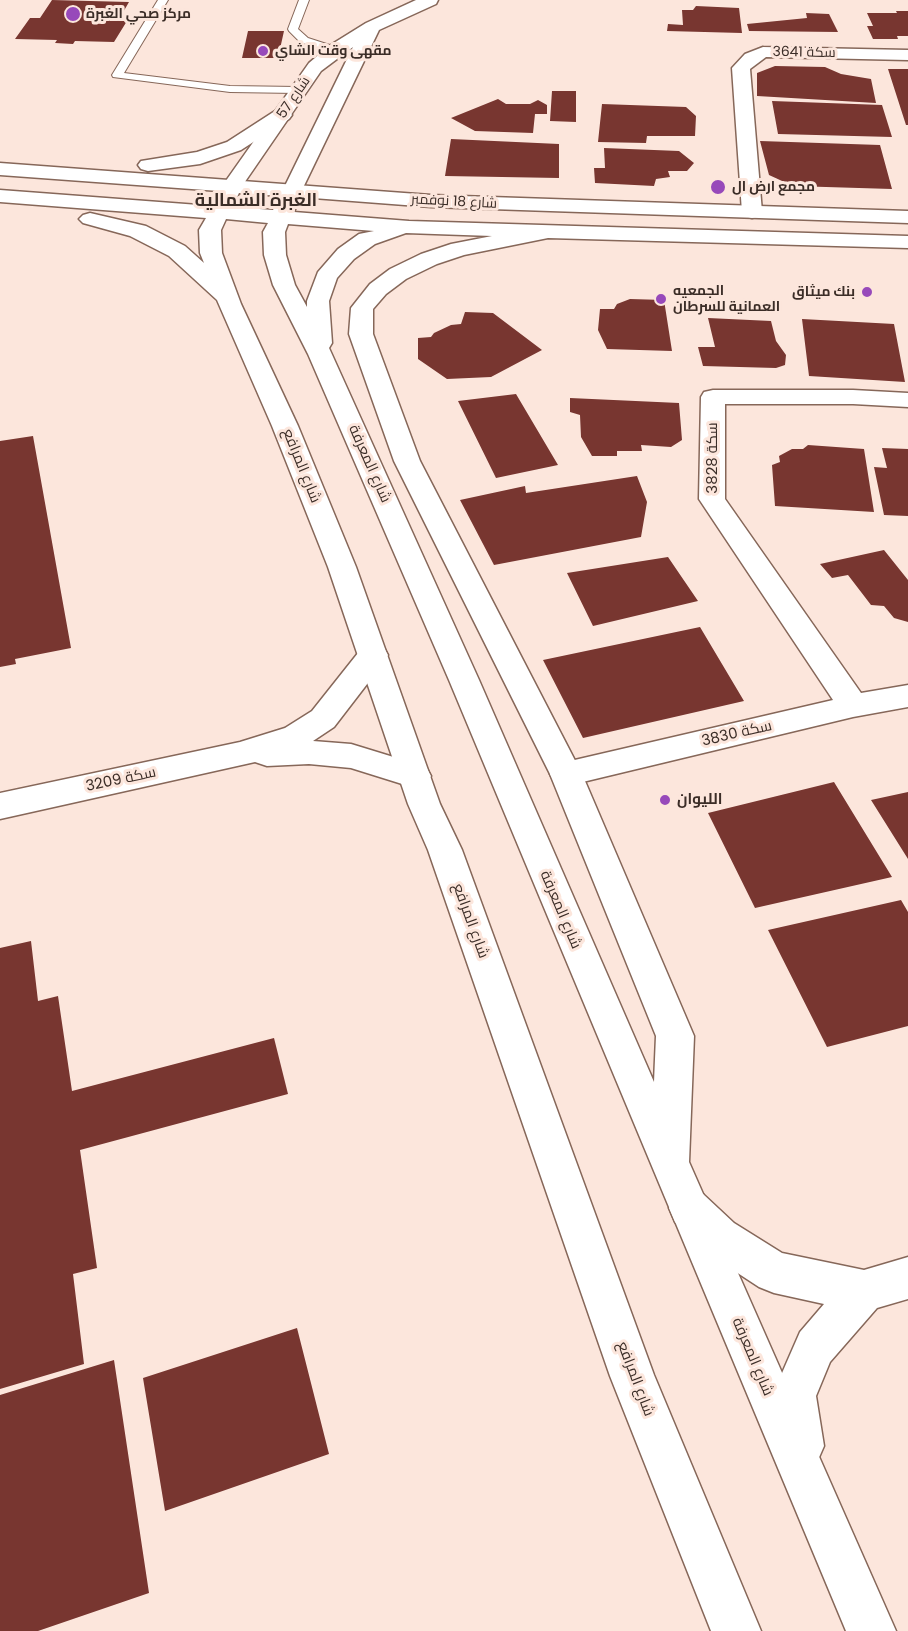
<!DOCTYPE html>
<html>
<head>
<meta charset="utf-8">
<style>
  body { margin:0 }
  canvas { display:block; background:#fce6dc }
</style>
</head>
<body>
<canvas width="908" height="1631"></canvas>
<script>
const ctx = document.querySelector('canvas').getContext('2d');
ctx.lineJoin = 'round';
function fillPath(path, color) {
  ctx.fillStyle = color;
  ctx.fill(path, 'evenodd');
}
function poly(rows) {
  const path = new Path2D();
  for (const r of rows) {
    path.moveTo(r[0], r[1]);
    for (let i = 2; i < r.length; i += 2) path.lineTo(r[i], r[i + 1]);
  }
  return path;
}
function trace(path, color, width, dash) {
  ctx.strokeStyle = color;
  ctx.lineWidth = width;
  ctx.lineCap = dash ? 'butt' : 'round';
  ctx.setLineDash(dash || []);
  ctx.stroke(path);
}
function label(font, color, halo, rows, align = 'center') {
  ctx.font = font + ' Poppins,Cairo,sans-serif';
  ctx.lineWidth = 6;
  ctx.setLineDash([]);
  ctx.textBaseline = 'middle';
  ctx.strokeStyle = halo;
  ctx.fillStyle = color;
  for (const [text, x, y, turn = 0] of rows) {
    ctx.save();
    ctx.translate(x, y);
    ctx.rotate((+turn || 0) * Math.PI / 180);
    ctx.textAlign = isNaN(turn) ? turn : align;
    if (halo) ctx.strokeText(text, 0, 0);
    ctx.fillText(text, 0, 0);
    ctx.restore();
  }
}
const building = poly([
  [52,0,129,2,118,21,127,21,114,42,75,41,73,44,55,43,57,40,15,39,30,18,40,18],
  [696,6,739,8,742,33,667,31,668,24,683,25,682,10,693,10],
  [896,11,908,11,908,36,897,36,898,39,873,39,867,26,873,26,867,13,897,13],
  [806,13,829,14,838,32,749,31,747,24,807,18],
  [248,31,284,31,278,58,242,58],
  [775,66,825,67,841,74,871,79,876,103,757,96,757,73],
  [888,69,908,69,908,125,906,125],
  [552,91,576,91,576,122,550,121],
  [498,99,506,104,530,104,538,100,547,105,547,114,535,114,533,133,475,131,451,118],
  [772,101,882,105,892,137,778,134],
  [602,104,686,107,696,116,695,136,647,136,646,143,598,142],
  [451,139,559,144,559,178,445,176],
  [760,141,880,145,892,189,793,186,769,175],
  [604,148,679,151,694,163,687,171,668,171,670,177,656,179,654,186,595,183,594,168,605,168],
  [630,299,664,300,672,351,607,349,598,330,600,309,614,309,617,304],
  [465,312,493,313,542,350,491,377,447,379,418,359,418,338,431,337,434,333,451,325,461,324],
  [708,318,771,321,776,341,786,355,785,365,776,368,703,366,698,347,715,347],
  [802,319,894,324,905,382,809,376],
  [516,394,558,465,496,478,458,401],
  [570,398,679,403,682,440,671,447,641,445,642,451,617,451,617,456,592,456,581,437,580,415,570,412],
  [33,436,71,648,15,659,16,664,0,667,0,441],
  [808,445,864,449,874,512,775,506,772,465,780,462,779,456,792,449,803,449],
  [882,448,908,449,908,516,884,515,874,467,887,468],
  [637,476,647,502,641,537,494,565,460,500,525,486,526,493],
  [884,550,908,580,908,622,894,618,884,606,871,605,848,575,832,578,820,564],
  [668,557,698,601,593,626,567,573],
  [700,627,744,701,583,738,543,660],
  [834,782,892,877,755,908,708,813],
  [908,792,908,859,871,800],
  [901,900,908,912,908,1026,827,1047,768,930],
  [31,941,38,1001,58,996,72,1091,274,1038,288,1094,80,1150,97,1268,73,1274,84,1364,0,1389,0,948],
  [297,1328,329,1454,165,1511,143,1378],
  [114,1360,149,1593,38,1631,0,1631,0,1395]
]);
const lane = poly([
  [158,0,168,0,124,73,230,86,297,87,302,90,297,93,230,92,113,77,112,75,158,0],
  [299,0,309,0,298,29,308,38,339,48,339,52,331,52,300,42,289,31,288,29,299,0]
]);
const street = poly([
  [763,47,908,50,908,60,766,57,750,69,762,212,759,216,752,218,745,216,742,212,732,68,745,54,763,47],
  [713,390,853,390,908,393,908,407,853,404,725,404,725,499,861,693,908,685,908,707,853,717,566,786,555,783,550,774,555,765,566,762,833,700,699,499,701,397,704,392,713,390],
  [373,645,384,648,388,655,384,662,334,727,313,741,351,744,426,767,431,776,426,785,415,788,351,768,309,764,267,766,255,762,0,819,0,793,240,742,285,728,312,711,362,648,373,645],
  [689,1188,703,1194,734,1223,782,1253,864,1270,908,1257,908,1299,877,1308,830,1362,816,1396,824,1446,817,1462,801,1469,785,1462,778,1446,772,1396,800,1332,824,1304,774,1293,759,1287,704,1251,675,1222,669,1208,675,1194,689,1188]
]);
const secondary = poly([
  [416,0,438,0,436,4,379,30,300,194,293,196,286,194,283,190,353,47,321,71,240,189,226,189,223,185,309,63,329,46,366,23,416,0]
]);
const primary = poly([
  [282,109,289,111,292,115,289,119,241,150,200,164,148,171,141,169,138,165,141,161,197,152,227,142,275,111,282,109],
  [0,163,431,195,908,211,908,223,431,207,300,197,294,212,409,221,908,236,908,248,548,238,464,255,437,264,406,279,386,294,373,309,373,334,420,461,582,774,694,1036,689,1162,896,1631,846,1631,449,680,308,354,273,285,264,255,263,232,268,223,226,219,221,230,222,253,241,304,298,426,356,567,440,804,462,850,654,1375,761,1631,711,1631,610,1376,428,850,408,804,328,567,272,426,217,300,169,256,130,236,83,223,79,219,83,215,90,213,146,226,185,246,204,263,200,253,199,230,206,218,0,202,0,190,212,206,219,191,0,175,0,163],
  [239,193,280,196,273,210,232,207,239,193],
  [288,224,374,231,359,234,338,249,318,272,307,301,307,307,295,285,286,255,285,232,288,224],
  [406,233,492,236,451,244,421,254,390,269,370,284,351,308,349,334,394,461,550,774,656,1036,654,1082,479,680,329,348,332,343,329,301,337,278,354,259,375,244,406,233]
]);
const markers = [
  [73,14,8,"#9749ba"],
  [263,51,6,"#9749ba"],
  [718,187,8,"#9749ba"],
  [867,292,6,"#9749ba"],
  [661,299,6,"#9749ba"],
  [665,800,6,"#9749ba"]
];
const farPoinames = [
  ["مركز صحي الغبرة",86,14],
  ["مقهى وقت الشاي",275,51],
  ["مجمع ارض ال",732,187],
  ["الجمعيه",673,291],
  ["العمانية للسرطان",673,307],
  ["بنك ميثاق",855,292,"right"]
];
const farStreetnames = [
  ["سكة 3641",804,53,1],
  ["شارع 57",294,98,-56],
  ["شارع 18 نوفمبر",454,202,3]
];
const streetNames = [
  ["سكة 3828",713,458,-90],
  ["شارع المعرفة",369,464,66],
  ["شارع المرافع",301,466,68],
  ["سكة 3830",737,734,-13],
  ["سكة 3209",121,780,-12],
  ["شارع المعرفة",560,910,67],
  ["شارع المرافع",470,921,70],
  ["شارع المعرفة",752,1357,67],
  ["شارع المرافع",635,1379,69]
];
const poiNames = [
  ["الليوان",677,800]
];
const farDistrictnames = [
  ["الغبرة الشمالية",256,201]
];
fillPath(building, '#783630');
trace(lane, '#866759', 2);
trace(street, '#866759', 3);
trace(secondary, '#866759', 3);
trace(primary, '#866759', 3);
fillPath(lane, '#fff');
fillPath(street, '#fff');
fillPath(secondary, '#fff');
fillPath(primary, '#fff');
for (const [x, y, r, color] of markers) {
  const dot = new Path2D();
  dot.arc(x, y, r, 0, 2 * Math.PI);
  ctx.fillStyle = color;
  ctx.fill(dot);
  trace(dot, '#fce6dc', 2);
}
label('bold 14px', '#3b2d27', '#fce6dc', farPoinames, 'left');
label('14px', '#3b2d27', '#fce6dc', farStreetnames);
label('15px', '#3b2d27', '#fce6dc', streetNames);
label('bold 15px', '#3b2d27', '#fce6dc', poiNames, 'left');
label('bold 18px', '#3b2d27', '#fce6dc', farDistrictnames);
</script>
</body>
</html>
